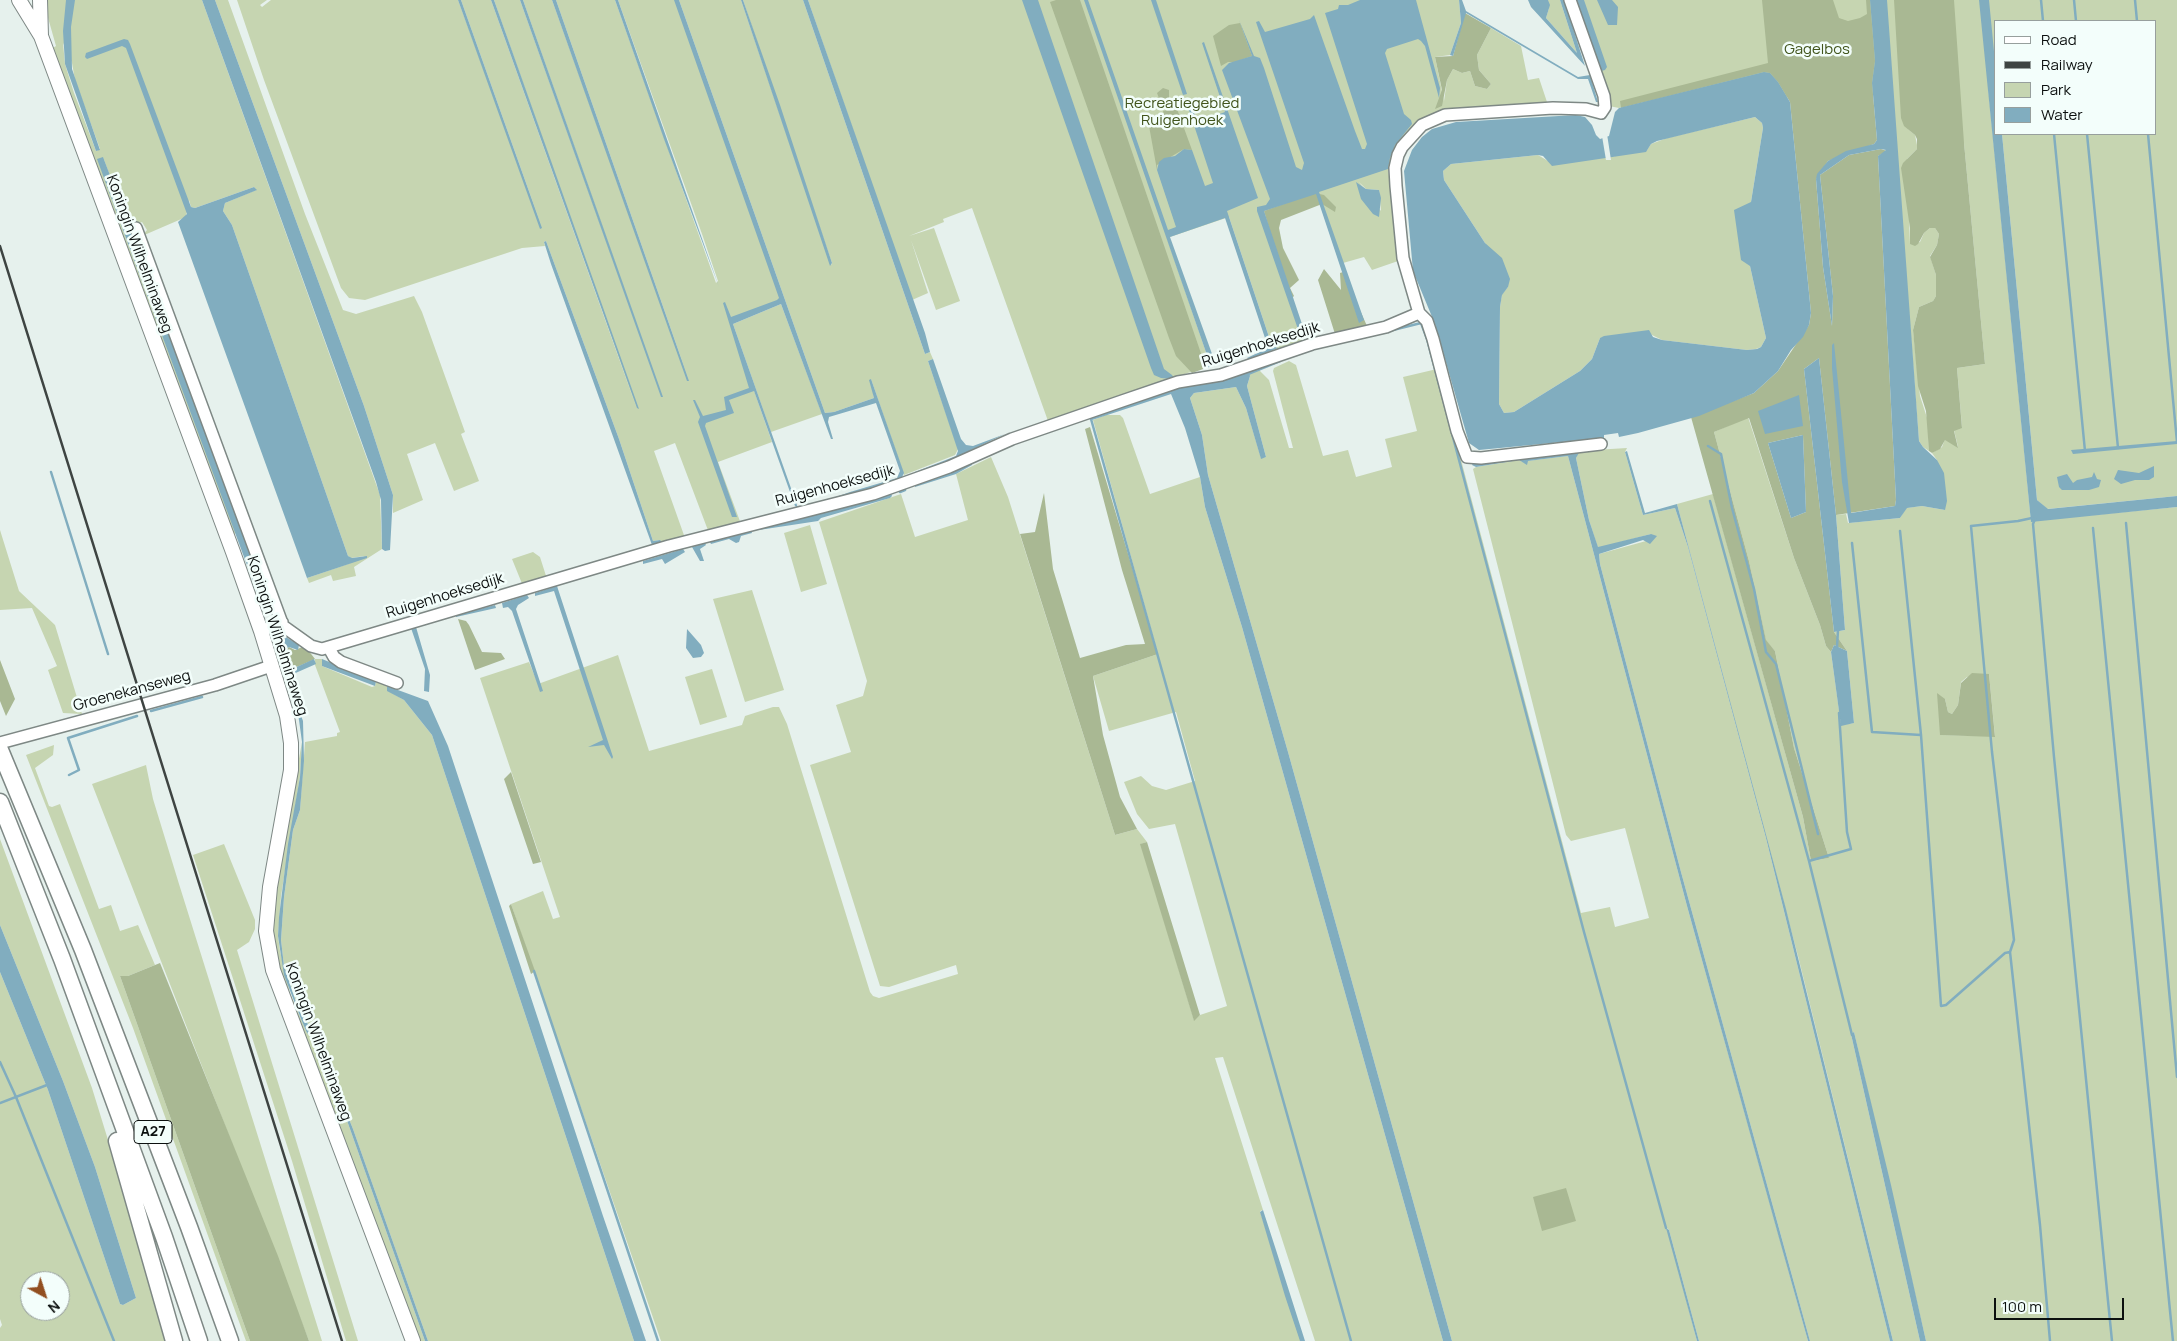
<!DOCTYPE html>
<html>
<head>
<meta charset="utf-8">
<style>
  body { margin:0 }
  #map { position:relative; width:2177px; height:1341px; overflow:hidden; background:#e6f1ed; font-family:Manrope,sans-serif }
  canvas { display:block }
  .legend { position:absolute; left:1994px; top:20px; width:162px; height:115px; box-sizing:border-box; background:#f3fefb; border:1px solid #979f9d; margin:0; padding:6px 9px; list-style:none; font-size:15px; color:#0c100f }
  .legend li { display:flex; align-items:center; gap:10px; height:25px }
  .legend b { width:25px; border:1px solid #979f9d }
  .north { position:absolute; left:20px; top:1271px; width:50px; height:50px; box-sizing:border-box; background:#f3fefb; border:1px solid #979f9d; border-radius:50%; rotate:140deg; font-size:14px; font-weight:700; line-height:20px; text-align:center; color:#0c100f }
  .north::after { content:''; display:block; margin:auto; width:18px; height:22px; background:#924f20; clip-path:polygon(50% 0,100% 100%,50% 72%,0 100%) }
  .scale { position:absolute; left:1994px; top:1298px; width:130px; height:22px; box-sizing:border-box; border:2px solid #0c100f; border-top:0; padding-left:6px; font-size:15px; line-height:18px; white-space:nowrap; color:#0c100f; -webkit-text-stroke:4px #f3fefb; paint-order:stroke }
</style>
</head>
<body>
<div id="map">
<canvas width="2177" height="1341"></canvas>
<ul class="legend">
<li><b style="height:6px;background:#fff"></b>Road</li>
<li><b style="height:6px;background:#3e4442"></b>Railway</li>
<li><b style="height:14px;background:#c6d5b1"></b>Park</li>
<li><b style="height:14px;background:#81adbf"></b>Water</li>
</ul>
<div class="north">N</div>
<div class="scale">100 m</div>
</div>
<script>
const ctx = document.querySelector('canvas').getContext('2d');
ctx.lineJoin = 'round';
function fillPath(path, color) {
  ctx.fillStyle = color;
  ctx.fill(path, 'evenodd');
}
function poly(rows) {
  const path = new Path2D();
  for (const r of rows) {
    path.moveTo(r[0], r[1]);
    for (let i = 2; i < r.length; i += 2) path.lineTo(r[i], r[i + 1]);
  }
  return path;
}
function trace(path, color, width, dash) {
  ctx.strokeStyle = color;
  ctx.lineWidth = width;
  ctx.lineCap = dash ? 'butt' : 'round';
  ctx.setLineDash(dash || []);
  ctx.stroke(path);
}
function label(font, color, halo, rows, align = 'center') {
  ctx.font = font + ' Manrope,sans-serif';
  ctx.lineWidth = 5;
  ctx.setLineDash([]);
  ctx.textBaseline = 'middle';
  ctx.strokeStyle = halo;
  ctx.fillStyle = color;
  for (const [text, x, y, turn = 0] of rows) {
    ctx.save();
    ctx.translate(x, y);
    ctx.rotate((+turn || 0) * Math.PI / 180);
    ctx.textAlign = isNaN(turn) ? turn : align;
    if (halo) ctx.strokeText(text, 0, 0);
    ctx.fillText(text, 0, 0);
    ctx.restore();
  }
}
const green = poly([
  [43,0,202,0,380,495,382,549,354,567,356,576,333,581,331,575,309,583,307,578,348,564,365,556,351,558,348,556,232,225,223,211,225,203,256,190,254,187,195,208,191,207,189,200,186,217,142,236,147,230,142,222,129,228,103,157,123,230,236,533,233,535,56,64,53,48,56,46],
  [63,43,72,63,75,80,100,149,96,151,74,93,65,64],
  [215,0,228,0,305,214,343,310,356,314,414,296,422,312,465,432,461,434,479,481,454,491,435,443,407,454,423,500,393,513,393,495,364,406],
  [237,0,267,0,260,5,262,7,271,0,458,0,542,228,461,0,491,0,637,409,494,0,520,0,662,397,523,0,552,0,689,381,556,0,615,0,716,283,718,281,702,234,618,0,678,0,782,300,730,322,772,442,718,462,741,524,709,533,675,443,654,451,685,538,656,547,655,544,661,543,660,540,653,541,619,439,546,241,544,242,545,246,522,248,365,300,349,298,341,288,264,80],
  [679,0,741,0,831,265,832,263,825,243,743,0,803,0,925,354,930,352,933,359,928,361,958,449,955,455,904,475,871,379,874,398,834,412,825,413],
  [808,0,1459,0,1461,23,1450,55,1435,57,1444,101,1447,80,1453,69,1462,73,1470,71,1475,86,1487,89,1491,84,1479,70,1477,55,1491,28,1521,46,1528,80,1539,78,1548,105,1448,112,1400,145,1388,169,1401,260,1372,270,1364,257,1343,263,1322,204,1323,195,1264,211,1303,343,1274,351,1277,349,1272,346,1229,217,1167,238,1209,361,1208,366,1048,421,972,208,943,219,944,222,909,236,934,228,960,301,936,310,911,240,928,293,912,300],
  [1359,182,1366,189,1379,190,1381,211],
  [1548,0,1560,0,1577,53,1546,18,1549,8],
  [1576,0,2177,0,2177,496,2047,509,2037,500,2002,134,2156,134,2156,21,1996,21,1996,85,1988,86,2031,521,2177,507,2177,1341,1926,1341,1854,1032,1851,1034,1920,1341,1893,1341,1798,956,1677,504,1713,494,1803,817,1811,861,1829,858,1794,748,1775,651,1766,641,1749,561,1714,432,1748,417,1794,558,1820,625,1826,646,1831,652,1841,725,1854,723,1847,651,1834,632,1845,630,1836,515,1846,514,1848,523,1900,518,1906,508,1922,506,1945,510,1937,460,1932,453,1942,447,1945,439,1958,447,1954,430,1962,427,1957,368,1985,364,1964,143,1908,129,1915,135,1917,145,1917,149,1907,159,1910,244,1920,242,1924,233,1930,228,1935,228,1939,234,1937,245,1930,256,1936,275,1936,296,1933,301,1919,307,1913,330,1920,396,1928,421,1929,451,1923,447,1919,441,1892,94,1642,102,1619,108,1609,106,1601,71],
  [1989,674,1995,736,1940,735,1945,699,1948,712,1952,714,1958,705,1961,682,1967,677],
  [1755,117,1762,123,1763,128,1751,202,1750,266,1766,338,1761,347,1756,349,1747,350,1687,343,1662,340,1650,334,1600,338,1592,359,1580,371,1514,412,1504,413,1499,404,1500,307,1502,294,1508,287,1485,243,1444,180,1443,171,1451,164,1538,155,1548,161,1610,157,1647,150,1651,144,1667,138],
  [781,304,822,414,771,432,733,324],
  [1289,361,1296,365,1323,456,1348,450,1356,477,1392,467,1385,439,1417,431,1403,377,1437,369,1581,913,1610,907,1615,927,1649,918,1625,828,1571,841,1566,835,1473,469,1476,467,1519,460,1527,464,1527,461,1568,456,1687,906,1808,1341,1699,1341,1669,1230,1667,1228,1697,1341,1452,1341,1288,752,1208,475,1202,435,1190,398,1194,393,1236,387,1246,408,1261,458,1266,457,1247,386,1250,376,1249,372,1258,366,1260,371,1269,380,1289,448,1293,448,1273,371,1274,368],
  [1106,415,1120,415,1123,418,1150,494,1200,477,1205,507,1242,627,1443,1341,1315,1341,1223,1057,1215,1058,1263,1210,1260,1211,1301,1341,661,1341,511,904,543,891,553,919,560,917,480,678,529,662,538,684,618,655,649,751,742,725,745,716,773,707,779,707,787,724,870,992,873,996,879,998,958,974,956,965,889,987,880,986,810,765,851,752,836,705,863,696,867,681,819,522,901,494,915,537,968,520,956,474,991,457,1008,497,1115,835,1137,829,1147,842,1141,844,1194,1020,1200,1015,1227,1006,1175,824,1149,829,1137,814,1124,782,1141,776,1152,786,1166,790,1195,781,1176,712,1109,731,1093,676,1158,654,1093,420],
  [1627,448,1625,452,1643,515,1675,508,1688,547,1766,838,1890,1341,1810,1341,1681,872,1600,564,1599,554,1646,541,1651,534,1598,548,1589,520,1576,458,1578,451],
  [810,525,827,584,801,592,784,533],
  [0,530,19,591,55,625,82,714,63,713,48,670,57,666,32,608,0,610],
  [533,552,540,557,547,579,523,586,512,559],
  [752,590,784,690,745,702,713,599],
  [315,659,322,659,322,666,372,687,375,686,376,681,387,686,387,690,404,700,432,735,634,1341,428,1341,353,1129,317,1040,297,1005,284,966,281,940,284,897,293,830,300,810,305,742,337,736,337,733,340,732,315,665],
  [712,669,727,717,700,725,685,677],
  [302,742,300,777,281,896,278,936,280,951,290,993,307,1033,312,1036,344,1112,425,1341,419,1341,352,1159,279,975,273,935,274,917,280,863],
  [54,745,53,755,35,768,49,806,52,807,60,804,99,909,111,905,120,931,138,925,155,965,128,976,120,976,250,1341,246,1341,133,1028,26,755],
  [146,765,153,799,179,884,322,1341,309,1341,92,784],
  [0,839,92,1088,170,1341,0,1341,0,1328,2,1325,0,1319,0,972,48,1090,120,1304,123,1305,136,1298,95,1167,63,1081,0,925],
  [30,1281,60,1281,60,1311,30,1311],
  [224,844,255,920,255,929,249,942,237,950,358,1341,346,1341,292,1161,193,855]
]);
const forest = poly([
  [1056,0,1080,0,1206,368,1192,373,1176,356,1169,338,1050,2],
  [1762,0,1833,0,1839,18,1848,21,1860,18,1867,14,1866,0,1870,0,1875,61,1872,83,1877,140,1874,144,1828,161,1816,179,1823,267,1832,326,1833,296,1820,175,1849,155,1881,149,1887,151,1878,156,1896,500,1895,506,1836,515,1819,358,1804,369,1834,632,1847,651,1834,645,1831,652,1826,646,1820,625,1794,558,1749,418,1714,432,1749,561,1766,640,1775,651,1794,748,1829,858,1811,861,1803,817,1691,417,1754,393,1778,371,1809,325,1811,313,1790,102,1778,82,1770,73,1764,72,1621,108,1620,101,1768,63],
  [1803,435,1806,512,1791,518,1768,443],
  [1894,0,1954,0,1964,143,1985,364,1957,368,1962,428,1954,431,1958,448,1945,440,1940,449,1932,453,1929,451,1926,411,1918,386,1913,330,1919,307,1933,301,1936,296,1936,275,1930,257,1937,245,1939,234,1935,228,1930,228,1924,233,1918,244,1915,246,1910,244,1910,228,1901,168,1903,163,1917,149,1917,139,1915,135,1904,126,1901,118],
  [1465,13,1491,28,1477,55,1479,70,1491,84,1487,89,1475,86,1470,71,1462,73,1453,69,1447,80,1442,106,1435,109,1442,90,1435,57,1453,56],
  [1240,23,1252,56,1235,62,1228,62,1221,66,1213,36,1229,25],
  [1163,88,1169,90,1169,103,1162,106,1157,93],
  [1177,109,1192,150,1184,149,1157,165,1157,170,1149,126,1165,118,1163,111],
  [1315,193,1324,195,1336,207,1335,212,1322,204,1281,220,1279,228,1283,248,1299,280,1290,288,1294,296,1290,300,1264,211],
  [1324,269,1341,290,1340,273,1343,272,1367,326,1335,334,1318,280],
  [1090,427,1158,654,1093,676,1103,735,1120,797,1137,829,1115,835,1020,534,1035,532,1044,493,1053,569,1080,658,1126,645,1145,644,1122,570,1085,429],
  [458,619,466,621,469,625,482,652,501,653,505,659,475,670],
  [305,646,315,659,290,670,285,650,289,647,295,650],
  [0,660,15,699,6,716,0,701],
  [1972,673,1989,674,1995,737,1940,735,1937,693,1945,699,1948,712,1952,714,1958,705,1961,683],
  [511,772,541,862,533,864,504,779],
  [1147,842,1200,1015,1194,1021,1140,844],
  [511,904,535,971,531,974,509,906],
  [160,963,278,1256,309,1341,250,1341,120,976,128,976],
  [1566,1188,1576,1221,1542,1231,1533,1197]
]);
const water = poly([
  [66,0,75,0,71,27,72,69,100,150,96,151,65,64,63,31],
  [202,0,215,0,364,406,393,495,390,550,385,551,382,549,381,500,376,482],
  [458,0,461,0,542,228,540,229],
  [491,0,494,0,639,409,637,408],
  [520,0,523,0,663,397,661,397],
  [552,0,556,0,689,381,687,381],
  [615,0,618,0,719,287,664,139],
  [674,0,679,0,825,413,834,412,874,398,869,380,871,379,904,473,901,479,831,501,830,499,850,492,897,478,900,471,876,403,829,417,828,422,833,439,831,439,781,304,733,324,798,508,795,506,754,391,729,400,734,413,706,423,705,426,737,517,732,517,698,422,700,417,693,400,695,400,703,416,726,410,724,397,749,388,723,303,725,302,731,317,777,300,779,298],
  [741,0,743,0,780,105,832,263,830,266],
  [803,0,808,0,925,333,930,352,925,354],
  [1022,0,1038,0,1164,369,1172,375,1180,388,1216,382,1249,372,1250,376,1247,386,1266,457,1261,459,1246,408,1236,387,1194,393,1190,398,1202,435,1208,475,1288,752,1452,1341,1443,1341,1242,627,1205,507,1200,477,1185,428,1171,394,1171,379,1161,378,1154,375,1151,368],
  [1084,0,1088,0,1168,230,1176,227,1157,170,1159,162,1164,158,1175,156,1184,149,1192,150,1205,186,1213,183,1187,104,1190,104,1198,122,1225,112,1202,43,1204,42,1258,198,1227,211,1272,346,1278,348,1249,360,1247,358,1266,349,1268,347,1225,218,1170,237,1216,365,1206,368,1209,361],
  [1151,0,1156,0,1187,94,1183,95],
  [1360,0,1416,0,1440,88,1439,98,1425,46,1421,41,1418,39,1387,49,1385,53,1404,114,1411,120,1412,124,1395,145,1390,158,1388,169,1319,192,1364,320,1359,323,1316,194,1264,211,1305,333,1300,335,1257,211,1257,207,1266,205,1270,199,1222,70,1229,63,1252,56,1239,20,1254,56,1260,58,1264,68,1296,167,1302,170,1304,163,1256,22,1259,21,1265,32,1310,19,1314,15,1355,131,1362,149,1365,149,1367,144,1325,13,1338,9,1339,5,1348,5],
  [1459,0,1462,0,1466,11,1578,77,1590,75,1598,102,1596,102,1588,79,1578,79,1466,13,1453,56,1450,55,1461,23],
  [1528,0,1548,0,1550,5,1546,18,1577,53,1560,0,1564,0,1585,66,1531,7],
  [1576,0,1584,0,1607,67,1605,70,1601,71],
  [1597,0,1612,0,1618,7,1617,25,1608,25],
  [1870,0,1887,0,1919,441,1923,447,1937,460,1944,473,1947,501,1945,510,1922,506,1907,508,1900,518,1849,523,1842,482,1832,368,1832,345,1834,343,1851,513,1895,506,1896,500,1878,156,1886,150,1881,149,1849,155,1820,175,1833,296,1832,326,1823,267,1816,179,1817,174,1828,161,1846,151,1874,144,1877,140,1872,83,1875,61],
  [1979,0,1989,0,1996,72,1996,134,2002,134,2037,500,2048,509,2177,496,2177,507,2031,522],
  [124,39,128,40,130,44,191,207,195,208,254,187,257,190,225,203,223,211,232,225,348,556,352,558,367,556,367,558,307,578,178,222,187,214,126,48,122,46,87,59,85,57,86,53],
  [1764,72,1770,73,1778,82,1790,102,1811,313,1809,325,1803,337,1791,350,1778,371,1754,393,1699,416,1638,433,1619,437,1618,433,1604,435,1604,438,1479,450,1469,443,1435,324,1413,271,1404,171,1412,150,1422,137,1432,129,1456,122,1576,115,1585,117,1592,125,1596,135,1600,139,1609,136,1615,112,1619,108],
  [1755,117,1762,123,1763,128,1751,202,1734,210,1741,260,1750,266,1766,338,1761,347,1757,349,1747,350,1662,340,1653,337,1649,330,1604,336,1600,338,1592,359,1580,371,1514,412,1504,413,1499,404,1500,307,1502,295,1508,287,1510,279,1502,258,1485,243,1444,180,1443,171,1451,164,1538,155,1543,156,1552,166,1646,152,1651,144,1657,141],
  [103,157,187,377,270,612,267,613,264,611,123,230,97,159],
  [1356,182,1366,189,1379,190,1381,198,1379,217,1373,214,1361,199],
  [546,241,619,439,653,541,660,540,662,542,652,545,551,264,544,242],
  [1819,358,1836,515,1845,630,1834,632,1804,369],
  [933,359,961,439,966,445,973,446,1005,434,935,467,916,473,915,472,956,456,958,451,928,361],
  [1799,395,1803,426,1765,434,1758,411],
  [1803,435,1806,512,1791,518,1768,443],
  [2177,441,2177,444,2073,454,2071,450],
  [1580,451,1576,458,1589,520,1598,547,1651,534,1657,536,1650,544,1643,540,1599,554,1600,564,1681,872,1810,1341,1808,1341,1779,1238,1687,906,1568,456,1528,461,1527,465,1519,460,1476,467,1472,465,1473,463],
  [1627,451,1645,513,1677,504,1786,909,1893,1341,1890,1341,1766,838,1688,547,1675,508,1643,515,1625,452],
  [972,462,972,465,956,474,915,487,915,485],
  [2154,466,2154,477,2149,480,2135,480,2121,484,2114,479,2118,470,2139,473],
  [2094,472,2097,479,2101,480,2099,487,2089,490,2062,490,2059,487,2057,477,2067,474,2073,483,2077,480,2092,477],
  [891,493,892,496,890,498,821,518,818,521,759,530,759,528],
  [751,530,752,533,741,536,739,542,736,543,729,539,711,544,710,542],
  [705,543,706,545,700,549,704,561,700,561,692,547],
  [683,549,685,552,665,564,662,559,643,564,643,561],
  [557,586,613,757,612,759,604,745,588,747,603,740,554,591,535,596,535,593],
  [527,595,529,598,518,605,516,609,543,691,540,692,512,611,508,607,503,608,502,603],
  [495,605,496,608,456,617,456,615],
  [416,627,430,675,429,692,424,691,425,669,411,628],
  [687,629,701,645,704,653,701,657,693,658,686,648],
  [272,633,279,633,299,645,298,650,289,647,285,650,290,670,314,659,316,664,291,675,285,675],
  [1834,645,1847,651,1854,723,1841,726,1831,652],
  [322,659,376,681,375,686,322,666],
  [290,685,303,721,304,761,300,810,293,830,284,897,281,940,284,966,297,1005,317,1040,353,1129,428,1341,425,1341,344,1112,312,1037,307,1033,301,1019,284,975,278,936,279,917,288,844,300,777,302,742,299,720],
  [387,686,428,701,448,746,603,1216,646,1341,634,1341,432,735,404,700,387,691],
  [0,925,63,1081,95,1167,136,1298,123,1305,120,1304,48,1090,0,972],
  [1854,1032,1891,1185,1926,1341,1920,1341,1851,1034],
  [1263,1210,1276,1250,1305,1341,1300,1341,1285,1296,1260,1212],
  [1666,1228,1669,1230,1699,1341,1697,1341]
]);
const pier = poly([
  [1607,134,1611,160,1606,160,1602,136]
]);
const stream = poly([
  [2041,0,2043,21],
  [2074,0,2076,21],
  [2135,0,2137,21],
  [2054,134,2085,451],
  [2087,134,2118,448],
  [2148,134,2177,442],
  [1357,339,1421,323,1427,339,1584,932,1666,1228],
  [1248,374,1280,361],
  [1173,392,1091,419,1351,1341],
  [1708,446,1721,454,1732,508,1754,589,1766,652,1776,664,1818,834],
  [51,472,108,654],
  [900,492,905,490],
  [1710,501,1809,861,1852,1035],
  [2032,518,2018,521,1971,526,1992,752,2014,940,2010,952,2040,1225,2050,1341],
  [2035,519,2033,524,2054,757,2112,1341],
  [2126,523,2177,1077],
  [2093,528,2173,1341],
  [1900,531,1921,735,1941,1006,1946,1005,2005,953,2010,952],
  [1852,543,1872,732,1921,735],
  [1837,647,1838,630],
  [151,711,202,697],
  [69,775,79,770,68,738,137,716],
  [1809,861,1851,849,1847,832,1839,713],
  [534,971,658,1341],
  [0,1062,16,1097,114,1341],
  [0,1103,47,1085]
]);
const minor = poly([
  [1570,0,1604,96,1605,107,1601,113,1586,109,1553,108,1445,115,1422,125,1402,147,1398,155,1395,168,1396,186,1403,258,1419,313,1427,321,1433,339,1457,431,1467,457,1481,458,1601,444],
  [136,228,283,626,311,646,322,649,669,546,873,494,949,467,1012,439,1122,401,1178,382,1221,375,1312,344,1386,327,1419,313],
  [261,631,282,622],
  [329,648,334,657,341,662,397,683],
  [0,743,215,685,271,666]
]);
const major = poly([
  [19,0,41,36,233,552,261,631,287,716,291,743,291,770,270,887,266,931,273,970,413,1341],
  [40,0,41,36]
]);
const highway = poly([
  [0,750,83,950,189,1227,230,1341],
  [0,802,62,959,164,1237,199,1341],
  [117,1141,174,1341]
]);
const rail = poly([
  [0,246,342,1341]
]);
const shields = [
  [153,1132,38]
];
const shieldNames = [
  ["A27",153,1132]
];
const parkNames = [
  ["Gagelbos",1817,50],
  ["Recreatiegebied",1182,104],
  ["Ruigenhoek",1182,121]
];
const streetNames = [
  ["Koningin Wilhelminaweg",139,254,70],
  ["Ruigenhoeksedijk",1261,345,-17],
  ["Ruigenhoeksedijk",835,486,-15],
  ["Ruigenhoeksedijk",445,596,-17],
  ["Koningin Wilhelminaweg",277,636,72],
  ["Groenekanseweg",132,691,-15],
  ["Koningin Wilhelminaweg",318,1042,70]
];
fillPath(green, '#c6d5b1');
fillPath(forest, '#a9b893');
fillPath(water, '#81adbf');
fillPath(pier, '#e6f1ed');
trace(stream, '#81adbf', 2.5);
trace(minor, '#7e8885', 14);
trace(major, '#7e8885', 16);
trace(highway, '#7e8885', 19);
trace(minor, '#fff', 11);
trace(major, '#fff', 14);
trace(highway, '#fff', 16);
trace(rail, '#3e4442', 2.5);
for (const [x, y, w] of shields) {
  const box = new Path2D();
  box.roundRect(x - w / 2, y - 11.5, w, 23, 4);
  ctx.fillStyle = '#f3fefb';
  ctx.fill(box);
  trace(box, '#0c100f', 1);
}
label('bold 14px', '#0c100f', null, shieldNames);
label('15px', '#41541c', '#f3fefb', parkNames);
label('15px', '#0c100f', '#f3fefb', streetNames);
</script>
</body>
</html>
